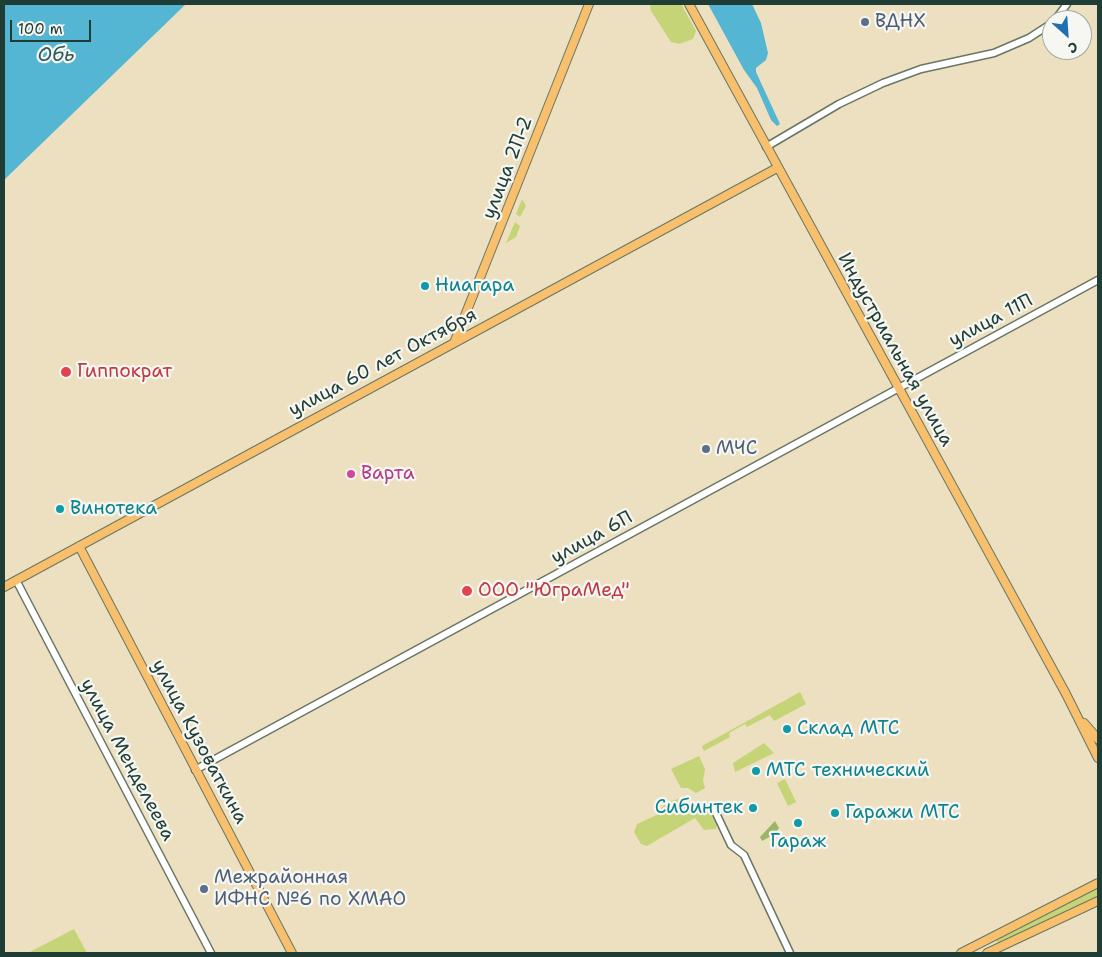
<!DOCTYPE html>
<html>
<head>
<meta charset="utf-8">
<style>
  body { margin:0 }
  #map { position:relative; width:1102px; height:957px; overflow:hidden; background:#ede0c0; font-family:"Shantell Sans",sans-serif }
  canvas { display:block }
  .frame { position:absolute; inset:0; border:5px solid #1f3d34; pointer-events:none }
  .north { position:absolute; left:1042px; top:10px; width:50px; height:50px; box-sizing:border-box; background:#f6f6f2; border:1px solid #a0aca6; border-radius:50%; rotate:154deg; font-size:14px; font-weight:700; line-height:20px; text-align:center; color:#1f3d34 }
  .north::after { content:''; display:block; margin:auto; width:18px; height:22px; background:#1f6fb2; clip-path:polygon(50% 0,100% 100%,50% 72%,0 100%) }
  .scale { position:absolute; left:10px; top:20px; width:81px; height:22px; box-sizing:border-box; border:2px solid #1f3d34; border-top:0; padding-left:6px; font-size:15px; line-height:18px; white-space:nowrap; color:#1f3d34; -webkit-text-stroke:4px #f6f6f2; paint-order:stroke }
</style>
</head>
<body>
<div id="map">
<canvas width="1102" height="957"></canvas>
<div class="frame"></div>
<div class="north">С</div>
<div class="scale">100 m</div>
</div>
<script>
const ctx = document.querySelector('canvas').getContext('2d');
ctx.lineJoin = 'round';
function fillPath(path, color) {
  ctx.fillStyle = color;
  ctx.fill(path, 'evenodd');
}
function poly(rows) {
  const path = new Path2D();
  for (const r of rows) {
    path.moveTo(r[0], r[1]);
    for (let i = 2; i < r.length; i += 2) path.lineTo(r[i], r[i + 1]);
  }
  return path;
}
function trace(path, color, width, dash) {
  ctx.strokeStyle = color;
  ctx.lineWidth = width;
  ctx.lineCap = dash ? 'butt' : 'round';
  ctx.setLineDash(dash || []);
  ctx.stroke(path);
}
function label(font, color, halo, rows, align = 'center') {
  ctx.font = font + ' "Shantell Sans",sans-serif';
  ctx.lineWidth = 4.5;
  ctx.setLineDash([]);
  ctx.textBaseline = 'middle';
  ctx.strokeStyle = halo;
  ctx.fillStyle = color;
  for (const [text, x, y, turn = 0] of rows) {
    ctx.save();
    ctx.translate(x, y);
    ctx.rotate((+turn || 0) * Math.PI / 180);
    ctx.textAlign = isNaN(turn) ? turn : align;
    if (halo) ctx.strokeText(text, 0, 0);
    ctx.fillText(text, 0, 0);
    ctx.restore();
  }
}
const green = poly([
  [650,4,681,4,696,31,693,39,679,44,671,42,651,11],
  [522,199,526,206,520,217,516,214],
  [515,222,520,226,516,237,506,243],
  [800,692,806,704,774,721,770,715,747,727,745,724,729,733,730,737,704,751,702,746],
  [764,743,774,753,735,772,733,763],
  [699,756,705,769,703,781,705,788,696,793,688,788,681,788,671,769],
  [785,779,796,802,788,806,777,783],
  [682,798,691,809,700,812,710,812,717,824,716,829,704,830,695,818,647,846,641,844,634,832,637,824,659,814,662,807,668,802],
  [1098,888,1098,896,998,943,996,940],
  [74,929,87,953,28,953]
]);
const forest = poly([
  [775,821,779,828,775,834,762,841,760,837]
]);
const water = poly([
  [4,4,186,4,4,180],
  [708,4,752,4,761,23,768,53,766,60,756,68,756,72,780,124,777,126,771,120,757,88,744,70]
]);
const minor = poly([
  [1055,20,1067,4],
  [766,147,839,104,883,83,921,69,994,53,1029,38,1052,23],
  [16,580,211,953],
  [195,770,1098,280],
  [714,809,731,845,744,855,790,953]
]);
const major = poly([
  [689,4,1066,694,1098,758],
  [454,343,589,4],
  [79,546,292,953],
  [4,587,777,168],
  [1084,723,1098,739],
  [961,953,1098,883],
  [987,953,1098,901]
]);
const markers = [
  [865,22,5,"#5c6f8a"],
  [425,286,5,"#0f9aa8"],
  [66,372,6,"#e0444e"],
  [706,449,5,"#5c6f8a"],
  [351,474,5,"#d1479c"],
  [60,509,5,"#0f9aa8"],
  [467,591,6,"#e0444e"],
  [787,729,5,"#0f9aa8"],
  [756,771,5,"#0f9aa8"],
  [753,808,5,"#0f9aa8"],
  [835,813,5,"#0f9aa8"],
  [798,823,5,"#0f9aa8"],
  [204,889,5,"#5c6f8a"]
];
const serviceNames = [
  ["ВДНХ",875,22],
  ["МЧС",716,449],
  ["Межрайонная",214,878],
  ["ИФНС №6 по ХМАО",214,900]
];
const streetNames = [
  ["улица 2П-2",508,168,-69],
  ["улица 11П",991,321,-28],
  ["Индустриальная улица",895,350,61],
  ["улица 60 лет Октября",383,363,-28],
  ["улица 6П",592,538,-29],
  ["улица Кузоваткина",199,742,62],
  ["улица Менделеева",127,760,62]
];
const cultureNames = [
  ["Ниагара",435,286],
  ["Винотека",70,509],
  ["Склад МТС",797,729],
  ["МТС технический",766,771],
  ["Сибинтек",743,808,"right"],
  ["Гаражи МТС",845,813],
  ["Гараж",798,842,"center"]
];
const healthNames = [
  ["Гиппократ",77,372],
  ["ООО \"ЮграМед\"",478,591]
];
const hotelNames = [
  ["Варта",361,474]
];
const waterNames = [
  ["Обь",56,56]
];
fillPath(green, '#c4d476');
fillPath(forest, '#9bb667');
fillPath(water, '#54b6d3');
trace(minor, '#677665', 9);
trace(major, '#677665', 10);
trace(minor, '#fff', 6);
trace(major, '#f8bf6c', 8);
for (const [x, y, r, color] of markers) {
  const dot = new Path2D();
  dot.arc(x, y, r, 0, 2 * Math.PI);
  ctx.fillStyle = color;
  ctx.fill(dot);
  trace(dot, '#f6f6f2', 2);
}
label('19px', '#4e5e75', '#f6f6f2', serviceNames, 'left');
label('19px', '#1f3d34', '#f6f6f2', streetNames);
label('19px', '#0d838f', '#f6f6f2', cultureNames, 'left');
label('19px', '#be3a42', '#f6f6f2', healthNames, 'left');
label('19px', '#b23c85', '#f6f6f2', hotelNames, 'left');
label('italic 20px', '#2c5b5c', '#f6f6f2', waterNames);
</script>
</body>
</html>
